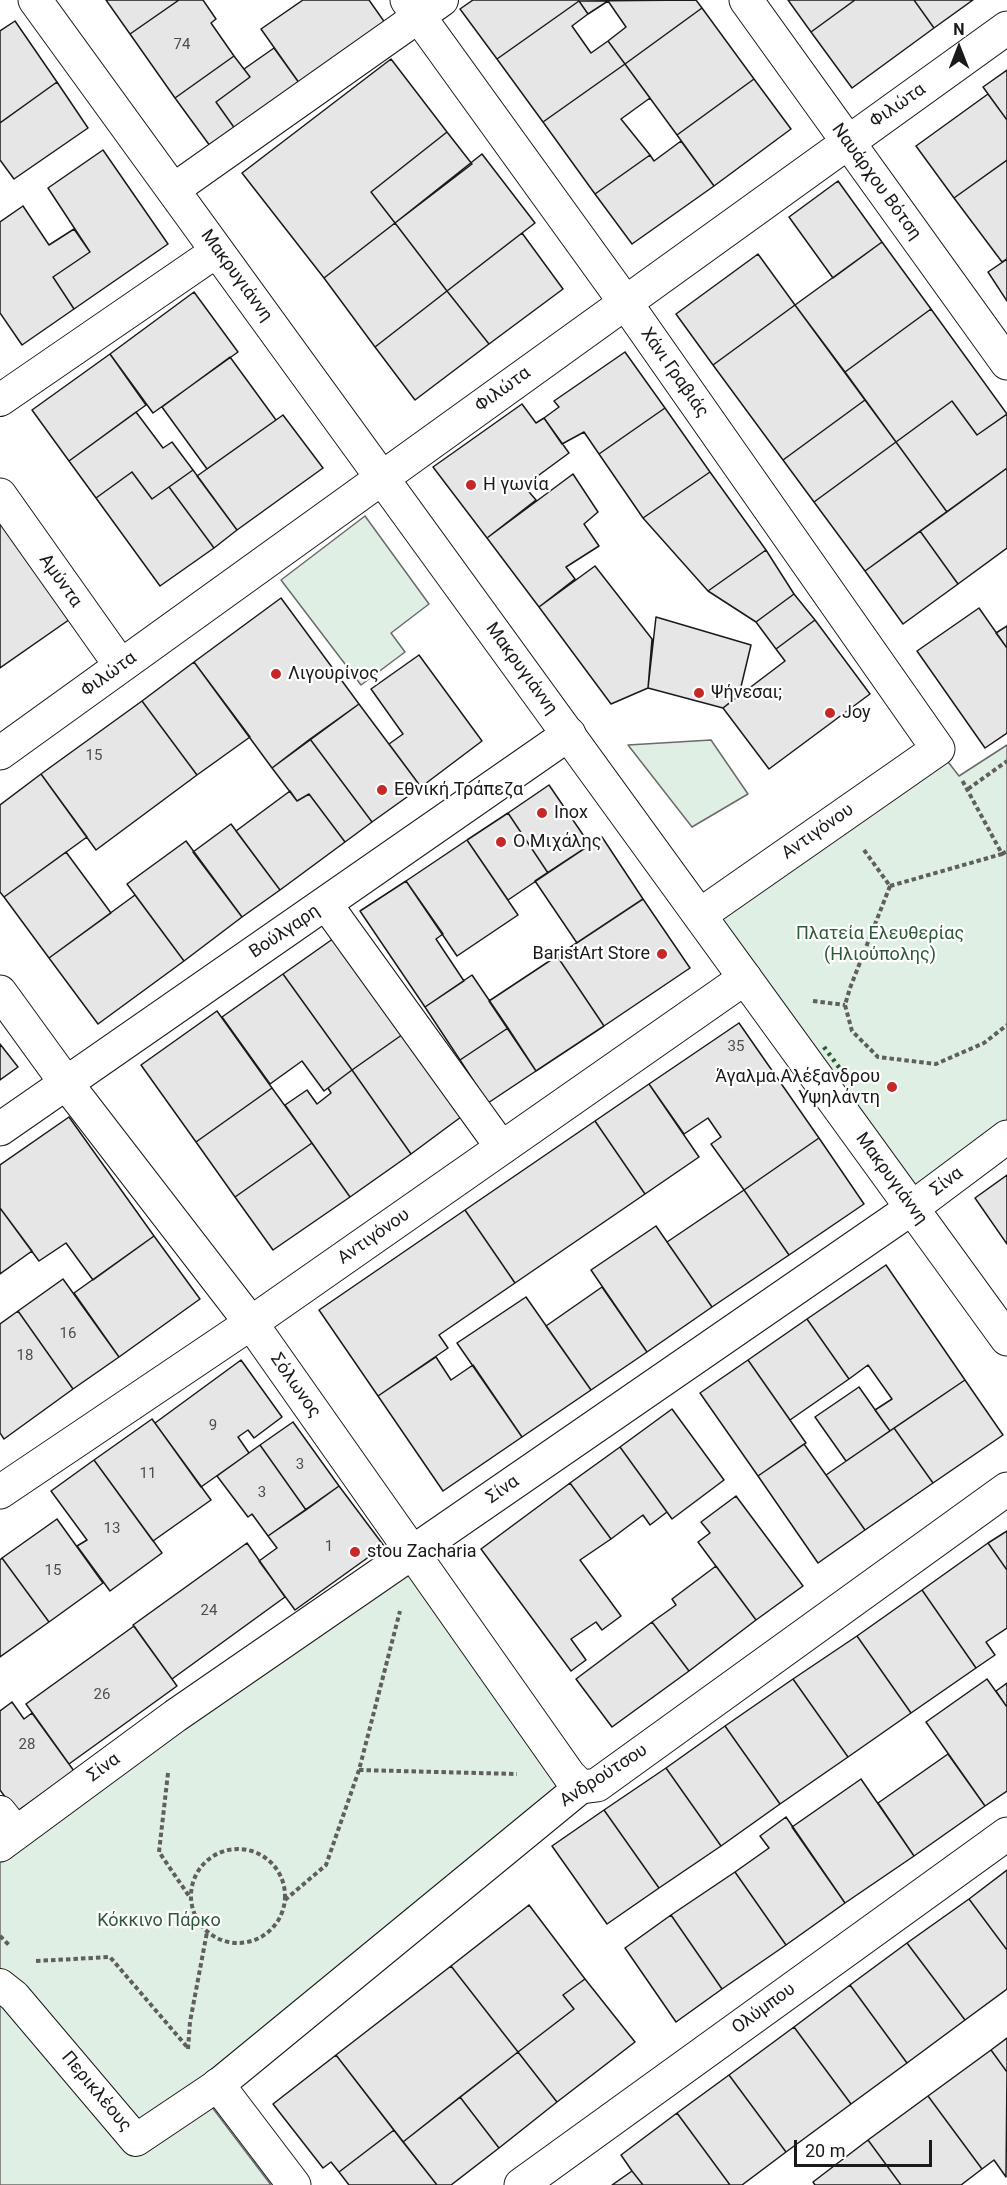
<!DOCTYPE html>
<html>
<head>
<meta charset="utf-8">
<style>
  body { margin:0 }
  #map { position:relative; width:1007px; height:2185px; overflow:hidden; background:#fff; font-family:Roboto,sans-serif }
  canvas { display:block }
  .north { position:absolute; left:929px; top:18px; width:60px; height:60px; -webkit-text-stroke:4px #fff; paint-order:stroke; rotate:0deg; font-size:16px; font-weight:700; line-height:24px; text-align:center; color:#1a1a1a }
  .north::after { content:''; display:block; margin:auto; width:21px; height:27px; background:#1a1a1a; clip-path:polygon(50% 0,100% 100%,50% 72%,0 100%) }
  .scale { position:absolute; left:794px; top:2140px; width:138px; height:27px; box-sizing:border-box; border:3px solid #1a1a1a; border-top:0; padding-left:8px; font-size:18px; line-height:21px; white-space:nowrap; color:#1a1a1a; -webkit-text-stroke:4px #fff; paint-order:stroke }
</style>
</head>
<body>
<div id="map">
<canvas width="1007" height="2185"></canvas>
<div class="north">N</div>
<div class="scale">20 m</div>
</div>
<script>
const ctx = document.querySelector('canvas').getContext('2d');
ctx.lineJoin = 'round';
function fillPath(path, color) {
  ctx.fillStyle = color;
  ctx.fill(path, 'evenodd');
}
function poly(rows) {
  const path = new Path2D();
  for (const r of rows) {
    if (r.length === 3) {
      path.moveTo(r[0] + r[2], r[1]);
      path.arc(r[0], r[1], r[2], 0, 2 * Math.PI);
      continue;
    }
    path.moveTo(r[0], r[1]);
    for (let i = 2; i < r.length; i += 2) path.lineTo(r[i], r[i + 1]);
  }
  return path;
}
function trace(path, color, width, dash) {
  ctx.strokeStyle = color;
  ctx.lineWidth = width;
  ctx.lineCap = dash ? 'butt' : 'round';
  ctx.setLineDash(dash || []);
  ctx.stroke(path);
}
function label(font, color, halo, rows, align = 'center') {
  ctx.font = font + ' Roboto,sans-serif';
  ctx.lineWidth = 4.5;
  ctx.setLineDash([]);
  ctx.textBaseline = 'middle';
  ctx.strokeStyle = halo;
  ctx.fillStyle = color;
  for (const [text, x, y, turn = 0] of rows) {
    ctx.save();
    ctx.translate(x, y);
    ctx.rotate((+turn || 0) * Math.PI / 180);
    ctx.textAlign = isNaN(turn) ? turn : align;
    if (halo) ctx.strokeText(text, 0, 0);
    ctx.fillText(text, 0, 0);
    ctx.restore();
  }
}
const green = poly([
  [365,516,429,604,391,633,405,652,361,685,281,580,365,516],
  [711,740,748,794,692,827,628,745,711,740],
  [1007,745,1007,1137,912,1208,700,915,938,749,959,776,1007,745],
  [413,1552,581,1787,199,2090,271,2185,0,2185,0,1845,413,1552]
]);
const building = poly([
  [106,0,179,0,130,34,106,0],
  [179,0,203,0,216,19,211,23,234,56,175,98,130,34,179,0],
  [303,0,369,0,388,27,302,87,261,29,303,0],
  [473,0,578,0,579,1,497,59,460,9,473,0],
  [696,0,702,8,625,64,608,41,626,27,608,1,588,14,579,1,696,0],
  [788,0,855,0,811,32,788,0],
  [855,0,914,0,934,28,852,88,811,32,855,0],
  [914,0,973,0,934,28,914,0],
  [579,1,588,14,572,26,591,53,608,41,625,64,543,122,497,59,579,1],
  [702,8,754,79,677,135,625,64,702,8],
  [15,21,57,82,0,123,0,31,15,21],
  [274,48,302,87,238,133,216,102,250,77,244,69,274,48],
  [234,56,250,77,216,102,238,133,213,150,175,98,234,56],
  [391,59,447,132,371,192,395,223,324,278,242,173,391,59],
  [625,64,650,98,621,119,650,155,595,194,543,122,625,64],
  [1007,70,1007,120,983,87,1007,70],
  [754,79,791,129,714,186,677,135,754,79],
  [57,82,88,128,14,179,0,160,0,123,57,82],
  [988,94,1007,120,1007,160,954,198,916,146,988,94],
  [447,132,472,164,395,223,371,192,447,132],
  [681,141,714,186,632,244,595,194,650,155,654,161,681,141],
  [103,150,168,244,74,309,53,277,90,252,48,188,103,150],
  [482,154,535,223,447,291,395,223,482,154],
  [1007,160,1007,259,1002,262,954,198,1007,160],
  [838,181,882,242,833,278,789,217,838,181],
  [23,206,49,245,74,229,90,252,53,277,74,309,22,345,0,313,0,222,23,206],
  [395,223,447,291,375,347,324,278,395,223],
  [522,233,563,289,489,344,447,291,522,233],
  [882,242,931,309,845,372,795,305,882,242],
  [758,254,795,305,713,365,676,314,758,254],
  [1007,259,1007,301,988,272,1007,259],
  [447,291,489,344,415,400,375,347,447,291],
  [194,292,238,352,153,413,110,354,194,292],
  [795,305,865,400,783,460,713,365,795,305],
  [931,309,1007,414,977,435,952,401,896,442,845,372,931,309],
  [625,352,665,408,599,454,584,432,562,444,544,418,559,407,554,401,625,352],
  [110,354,146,405,69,461,32,410,110,354],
  [230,357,276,420,207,469,162,407,230,357],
  [865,400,896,442,814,502,783,460,865,400],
  [952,401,977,435,1007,414,1007,468,947,512,896,442,952,401],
  [522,404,536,423,544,418,569,453,524,486,536,500,487,538,433,467,522,404],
  [665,408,710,472,643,518,599,454,665,408],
  [136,412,163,448,172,442,193,470,152,499,132,472,96,498,69,461,136,412],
  [283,415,323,468,237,530,197,476,283,415],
  [896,442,947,512,865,571,814,502,896,442],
  [1007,468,1007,548,958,584,920,531,1007,468],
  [193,470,237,530,214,548,169,487,193,470],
  [132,472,152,499,169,487,214,548,160,586,96,498,132,472],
  [710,472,766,550,708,591,643,518,710,472],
  [573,474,598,512,584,524,599,546,566,567,575,579,539,607,487,538,573,474],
  [0,513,73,617,0,668,0,513],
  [920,531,958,584,903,624,865,571,920,531],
  [766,550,794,594,756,622,708,591,766,550],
  [595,566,652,639,648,688,611,704,539,607,595,566],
  [794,594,815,620,776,649,756,622,794,594],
  [281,598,359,704,272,768,194,662,281,598],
  [979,608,1007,648,1007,733,985,748,917,651,979,608],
  [656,617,751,645,739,695,723,708,648,688,656,617],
  [815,620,870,694,769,769,723,708,785,661,776,649,815,620],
  [1007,626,1007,648,996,633,1007,626],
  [419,655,482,741,421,787,389,744,403,734,371,689,419,655],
  [194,662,250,737,197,775,142,701,194,662],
  [142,701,197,775,96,850,41,774,142,701],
  [359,704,421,787,372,822,310,739,359,704],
  [310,739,372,822,345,842,309,794,297,801,272,768,310,739],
  [41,774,87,837,4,897,0,892,0,805,41,774],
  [549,785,590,845,548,873,508,813,549,785],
  [290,791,297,801,309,794,345,842,280,890,236,831,290,791],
  [508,813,548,873,508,900,467,840,508,813],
  [231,824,280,890,242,917,193,852,231,824],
  [602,837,643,899,577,943,535,881,602,837],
  [467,840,518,915,457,956,406,881,467,840],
  [186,841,242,917,184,961,127,884,186,841],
  [66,852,111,913,49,958,4,897,66,852],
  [406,881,443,934,436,939,464,981,425,1007,360,911,406,881],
  [135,895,184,961,98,1024,49,958,135,895],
  [643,899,690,968,604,1026,557,956,643,899],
  [337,936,406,1032,352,1070,283,974,337,936],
  [557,956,604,1026,536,1071,489,1001,557,956],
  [283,974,352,1070,324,1091,302,1061,270,1084,222,1017,283,974],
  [472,975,508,1028,460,1060,425,1007,472,975],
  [217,1011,272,1088,196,1142,141,1065,217,1011],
  [739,1023,819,1138,744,1190,711,1144,721,1137,708,1118,684,1134,649,1084,739,1023],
  [508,1028,536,1071,488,1103,460,1060,508,1028],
  [406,1032,465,1114,411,1154,352,1070,406,1032],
  [0,1044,18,1067,0,1080,0,1044],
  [352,1070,411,1154,350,1197,285,1105,307,1090,317,1104,331,1093,328,1088,352,1070],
  [649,1084,699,1157,645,1194,595,1121,649,1084],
  [272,1088,312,1143,235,1197,196,1142,272,1088],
  [69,1117,154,1236,93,1280,66,1243,39,1261,0,1208,0,1165,69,1117],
  [595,1121,645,1194,515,1283,465,1210,595,1121],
  [819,1138,864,1204,789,1255,744,1190,819,1138],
  [312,1143,350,1197,273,1250,235,1197,312,1143],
  [1007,1175,1007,1244,975,1198,1007,1175],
  [744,1190,789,1255,712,1307,667,1242,744,1190],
  [0,1208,32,1251,0,1274,0,1208],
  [465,1210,515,1283,439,1335,448,1348,378,1396,319,1310,465,1210],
  [656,1226,712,1307,647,1352,591,1270,656,1226],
  [154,1236,200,1299,119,1357,74,1293,154,1236],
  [886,1265,965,1380,890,1431,875,1410,892,1399,868,1365,849,1379,807,1319,886,1265],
  [63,1279,119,1357,73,1389,18,1311,63,1279],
  [602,1287,647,1352,591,1390,546,1326,602,1287],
  [526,1297,591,1390,522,1437,457,1343,526,1297],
  [18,1311,73,1389,4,1439,0,1433,0,1324,18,1311],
  [807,1319,849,1379,790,1420,748,1360,807,1319],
  [436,1357,451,1380,473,1365,522,1437,443,1491,378,1396,436,1357],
  [241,1360,282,1417,254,1438,248,1430,238,1437,249,1453,201,1487,155,1423,241,1360],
  [748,1360,806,1443,758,1476,700,1393,748,1360],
  [965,1380,1003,1435,933,1483,894,1428,965,1380],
  [859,1387,890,1431,846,1461,815,1417,859,1387],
  [672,1409,724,1480,672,1519,620,1447,672,1409],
  [152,1419,211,1500,153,1541,94,1460,152,1419],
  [293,1422,339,1486,306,1510,260,1445,293,1422],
  [894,1428,933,1483,865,1530,826,1475,894,1428],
  [804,1444,865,1530,818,1563,758,1476,804,1444],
  [260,1445,306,1510,268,1536,252,1514,248,1517,217,1476,260,1445],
  [620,1447,667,1512,650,1525,643,1515,611,1539,570,1483,620,1447],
  [94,1460,162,1553,110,1591,77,1546,87,1540,51,1491,94,1460],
  [570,1483,611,1539,580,1560,621,1616,602,1630,596,1622,571,1639,586,1660,571,1671,481,1549,570,1483],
  [339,1486,384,1546,295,1610,259,1561,277,1548,268,1536,339,1486],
  [736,1496,803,1586,756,1620,698,1542,710,1533,701,1522,736,1496],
  [57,1519,103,1583,49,1622,2,1558,57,1519],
  [1007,1531,1007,1570,988,1543,1007,1531],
  [247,1543,285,1597,172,1679,133,1625,247,1543],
  [988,1543,1007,1570,1007,1628,986,1642,995,1655,976,1668,922,1590,988,1543],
  [2,1558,49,1622,0,1657,0,1560,2,1558],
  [716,1566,756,1620,689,1671,652,1622,676,1605,672,1599,716,1566],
  [922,1590,976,1668,911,1713,857,1636,922,1590],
  [652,1622,689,1671,612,1727,576,1679,652,1622],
  [134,1626,177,1686,69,1764,26,1704,134,1626],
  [857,1636,911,1713,848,1757,793,1679,857,1636],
  [793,1679,848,1757,780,1804,725,1726,793,1679],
  [987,1679,1007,1707,1007,1791,985,1806,926,1722,987,1679],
  [1007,1683,1007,1707,996,1691,1007,1683],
  [12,1702,24,1719,32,1713,74,1771,16,1812,0,1790,0,1711,12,1702],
  [725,1726,780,1804,721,1846,666,1768,725,1726],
  [948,1754,985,1806,914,1856,878,1803,948,1754],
  [666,1768,721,1846,659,1888,604,1810,666,1768],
  [861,1779,914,1856,845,1903,792,1827,861,1779],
  [604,1810,659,1888,607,1924,552,1846,604,1810],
  [786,1817,845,1903,786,1945,735,1872,769,1848,760,1836,786,1817],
  [1007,1870,1007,1950,969,1899,1007,1870],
  [735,1872,786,1945,722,1989,671,1915,735,1872],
  [969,1899,1007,1950,1007,1989,965,2020,907,1943,969,1899],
  [529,1905,585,1979,563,1995,574,2009,518,2052,451,1966,529,1905],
  [671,1915,722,1989,676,2022,625,1948,671,1915],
  [907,1943,965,2020,907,2063,850,1985,907,1943],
  [451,1966,518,2052,403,2142,336,2055,451,1966],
  [585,1979,635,2042,557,2102,518,2052,574,2009,563,1995,585,1979],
  [850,1985,907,2063,851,2104,794,2027,850,1985],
  [794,2027,851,2104,786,2152,729,2075,794,2027],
  [1007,2038,1007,2072,991,2050,1007,2038],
  [991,2050,1007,2072,1006,2177,994,2160,982,2169,928,2096,991,2050],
  [518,2052,557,2102,499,2148,460,2097,518,2052],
  [336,2055,394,2130,339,2172,331,2162,323,2168,273,2104,336,2055],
  [729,2075,786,2152,742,2185,730,2185,677,2113,729,2075],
  [928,2096,982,2169,961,2185,901,2185,868,2140,928,2096],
  [460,2097,499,2148,451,2185,437,2185,403,2142,460,2097],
  [677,2113,730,2185,643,2185,632,2171,621,2155,677,2113],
  [394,2130,437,2185,349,2185,339,2172,394,2130],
  [868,2140,901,2185,815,2185,813,2182,868,2140],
  [632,2171,643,2185,612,2185,632,2171]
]);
const path = poly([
  [968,789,1007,761],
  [864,850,890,886],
  [1002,854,1007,851],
  [890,886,850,988,845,1005,852,1031,878,1057,936,1064,984,1043,1007,1025],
  [890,886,1002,854,962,780],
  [813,1001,845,1005],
  [359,1770,517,1774],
  [168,1773,159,1852,191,1899],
  [238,1896,47],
  [285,1900,326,1865,359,1770,400,1611],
  [0,1936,9,1945],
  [36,1961,110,1957,188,2048],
  [188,2049,190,2022,207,1932]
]);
const pedestrian = poly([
  [173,190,442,0],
  [0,400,217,251],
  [326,904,502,1148],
  [0,1812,16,1832],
  [0,1985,14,1996,136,2140,218,2085,581,1787]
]);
const minor = poly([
  [407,0,625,302,938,749,700,915],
  [746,0,1007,363],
  [0,495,121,666],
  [0,753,382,478],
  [0,992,66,1083,251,1323,569,1775,581,1787,597,1785,1007,1489],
  [0,1129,569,734],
  [0,1845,175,1716,912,1208,1007,1137],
  [218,2085,294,2185]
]);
const tertiary = poly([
  [382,478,1007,28],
  [0,1492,251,1323,745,978],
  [521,2185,1007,1834]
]);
const secondary = poly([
  [35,0,1007,1339]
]);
const hedge = poly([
  [824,1047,855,1089]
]);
const markers = [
  [471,485,6,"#c62828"],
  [276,674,6,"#c62828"],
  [699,693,6,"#c62828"],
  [830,713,6,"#c62828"],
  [382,790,6,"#c62828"],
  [542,813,6,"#c62828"],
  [501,842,6,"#c62828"],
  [662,954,6,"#c62828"],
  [892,1087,6,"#c62828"],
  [355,1552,6,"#c62828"]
];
const numberNames = [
  ["74",182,45],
  ["15",94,756],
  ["35",736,1047],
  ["16",68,1334],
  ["18",25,1356],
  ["9",213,1426],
  ["3",300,1465],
  ["11",148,1474],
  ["3",262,1493],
  ["13",112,1529],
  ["1",329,1547],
  ["15",53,1571],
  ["24",209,1611],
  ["26",102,1695],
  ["28",27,1745]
];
const streetNames = [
  ["Φιλώτα",898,106,-35],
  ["Ναυάρχου Βότση",876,182,54],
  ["Μακρυγιάννη",236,276,54],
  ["Χάνι Γραβιάς",674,373,55],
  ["Φιλώτα",503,390,-36],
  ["Αμύντα",60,581,55],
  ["Μακρυγιάννη",521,669,54],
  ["Φιλώτα",109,675,-36],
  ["Αντιγόνου",818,832,-35],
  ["Βούλγαρη",285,932,-34],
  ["Μακρυγιάννη",891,1179,54],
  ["Σίνα",947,1182,-37],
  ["Αντιγόνου",374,1237,-35],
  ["Σόλωνος",295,1386,55],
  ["Σίνα",503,1490,-35],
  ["Σίνα",104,1768,-36],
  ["Ανδρούτσου",604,1776,-33],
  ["Ολύμπου",764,2009,-36],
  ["Περικλέους",96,2092,50]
];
const poiNames = [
  ["Η γωνία",483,485],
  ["Λιγουρίνος",288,674],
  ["Ψήνεσαι;",711,693],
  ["Joy",842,713],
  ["Εθνική Τράπεζα",394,790],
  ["Inox",554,813],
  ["Ο Μιχάλης",513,842],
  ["BaristArt Store",650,954,"right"],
  ["Άγαλμα Αλέξανδρου",880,1077,"right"],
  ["Υψηλάντη",880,1098,"right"],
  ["stou Zacharia",367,1552]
];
const parkNames = [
  ["Πλατεία Ελευθερίας",880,934],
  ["(Ηλιούπολης)",880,955],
  ["Κόκκινο Πάρκο",159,1921]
];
fillPath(green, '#e0efe3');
trace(green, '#6a6a6a', 1.5);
fillPath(building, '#e6e6e6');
trace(building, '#1a1a1a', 1.5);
trace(pedestrian, '#1a1a1a', 34);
trace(minor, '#1a1a1a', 35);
trace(tertiary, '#1a1a1a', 35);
trace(secondary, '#1a1a1a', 35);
trace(path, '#5f5f5f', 4, [4.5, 3]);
trace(pedestrian, '#fff', 32);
trace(minor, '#fff', 33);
trace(tertiary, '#fff', 33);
trace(secondary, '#fff', 33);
trace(hedge, '#2b5a34', 4.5, [3, 4.5]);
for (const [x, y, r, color] of markers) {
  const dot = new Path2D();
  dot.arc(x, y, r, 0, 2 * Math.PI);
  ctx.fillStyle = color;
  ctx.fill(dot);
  trace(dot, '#fff', 2);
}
label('15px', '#4d4d4d', null, numberNames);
label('18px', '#1a1a1a', '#fff', streetNames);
label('18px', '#1a1a1a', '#fff', poiNames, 'left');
label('18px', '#2b5a34', '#fff', parkNames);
</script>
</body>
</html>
